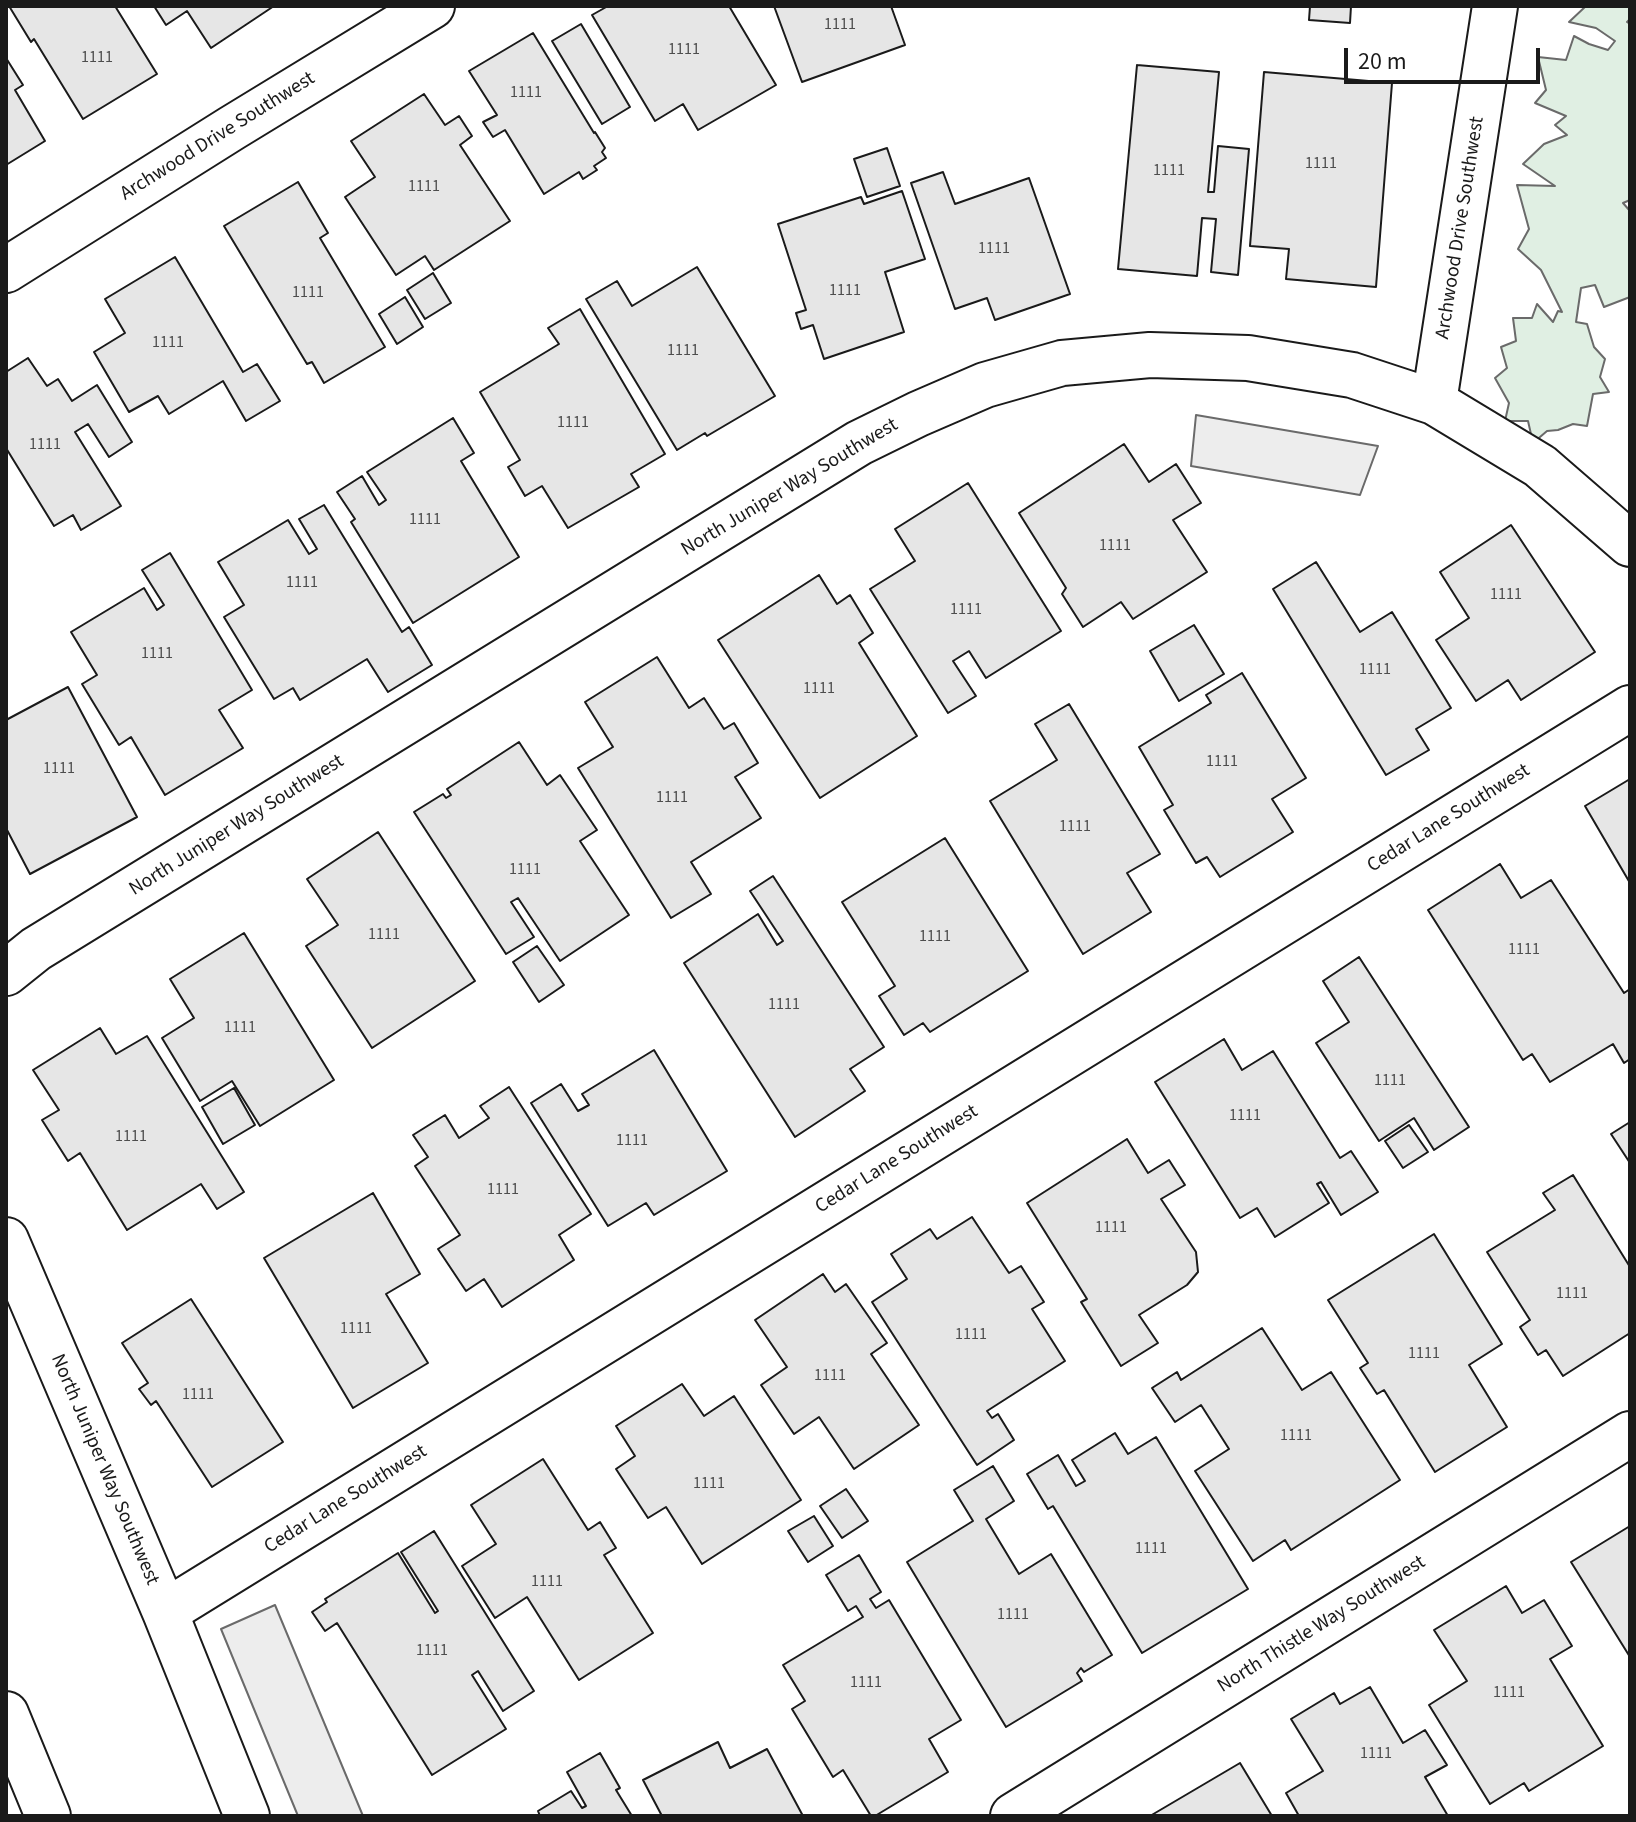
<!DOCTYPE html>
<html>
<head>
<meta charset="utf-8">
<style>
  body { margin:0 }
  #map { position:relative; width:1636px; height:1822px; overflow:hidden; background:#fff; font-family:"Source Sans 3",sans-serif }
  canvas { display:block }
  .frame { position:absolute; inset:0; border:8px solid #1a1a1a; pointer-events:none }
  .scale { position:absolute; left:1344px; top:48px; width:196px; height:36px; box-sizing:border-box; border:4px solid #1a1a1a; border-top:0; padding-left:10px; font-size:24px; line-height:28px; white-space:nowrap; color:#1a1a1a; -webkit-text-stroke:6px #fff; paint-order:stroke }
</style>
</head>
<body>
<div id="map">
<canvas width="1636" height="1822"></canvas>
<div class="frame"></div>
<div class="scale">20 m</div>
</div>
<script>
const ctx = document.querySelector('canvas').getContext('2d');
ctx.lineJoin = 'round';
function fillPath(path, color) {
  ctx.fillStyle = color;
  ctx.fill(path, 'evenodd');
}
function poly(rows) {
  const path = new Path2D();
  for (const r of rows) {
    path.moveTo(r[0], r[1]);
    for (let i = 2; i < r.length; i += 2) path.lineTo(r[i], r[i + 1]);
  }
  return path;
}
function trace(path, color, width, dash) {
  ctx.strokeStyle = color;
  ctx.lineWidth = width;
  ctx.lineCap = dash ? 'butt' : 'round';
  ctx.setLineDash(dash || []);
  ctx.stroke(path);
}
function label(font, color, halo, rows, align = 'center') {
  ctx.font = font + ' "Source Sans 3",sans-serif';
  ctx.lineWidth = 6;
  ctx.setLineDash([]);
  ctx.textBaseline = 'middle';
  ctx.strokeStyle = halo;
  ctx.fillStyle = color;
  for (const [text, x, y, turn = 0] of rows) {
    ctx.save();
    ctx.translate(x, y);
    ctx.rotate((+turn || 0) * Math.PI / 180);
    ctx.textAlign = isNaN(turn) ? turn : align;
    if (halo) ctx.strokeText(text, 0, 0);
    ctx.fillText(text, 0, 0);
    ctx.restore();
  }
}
const green = poly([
  [1586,6,1630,6,1630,19,1627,22,1630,24,1630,200,1623,203,1630,211,1630,297,1604,307,1595,285,1581,288,1576,322,1587,324,1594,347,1605,359,1600,377,1609,392,1593,394,1587,426,1573,424,1558,430,1547,431,1533,443,1528,421,1505,421,1509,403,1495,378,1507,368,1501,347,1516,341,1513,318,1532,318,1537,304,1553,322,1558,311,1562,312,1541,270,1518,249,1529,229,1517,185,1555,186,1523,164,1544,144,1567,135,1555,125,1566,116,1535,103,1546,90,1538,57,1566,60,1574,36,1589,44,1608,50,1615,41,1596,28,1569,22,1586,6]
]);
const parking = poly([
  [1196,415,1378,446,1360,495,1191,466,1196,415],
  [275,1605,363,1816,298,1816,221,1629,275,1605]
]);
const building = poly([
  [9,6,115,6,157,74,83,119,34,39,31,42,9,6],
  [154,6,274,6,211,48,187,11,166,25,154,6],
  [608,6,729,6,776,85,698,130,683,104,655,121,592,15,608,6],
  [774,6,891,6,905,45,802,82,774,6],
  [1310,6,1351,6,1350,23,1309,20,1310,6],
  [581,24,630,107,602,124,552,41,581,24],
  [533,33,594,133,595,132,605,148,602,152,606,158,594,166,597,170,583,179,579,172,544,194,505,130,493,137,483,122,497,115,469,71,533,33],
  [6,58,23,85,15,90,45,141,6,165,6,58],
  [1137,65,1219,72,1208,192,1214,192,1218,146,1249,149,1238,275,1211,272,1216,219,1202,218,1197,276,1118,269,1137,65],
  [1264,72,1392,83,1376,287,1286,279,1289,249,1250,246,1264,72],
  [424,94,445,125,459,116,472,136,460,145,510,221,434,270,425,256,396,275,345,197,375,177,351,141,424,94],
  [887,148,900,186,867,197,854,159,887,148],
  [943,172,955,204,1029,178,1070,294,995,320,987,298,955,309,911,183,943,172],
  [298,182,328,233,320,238,385,347,324,383,312,362,307,364,224,226,298,182],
  [902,191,925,259,885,272,904,332,824,359,813,325,801,329,796,313,806,310,778,224,861,197,864,204,902,191],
  [175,257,243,372,257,364,280,401,246,421,223,381,169,414,158,396,129,412,94,352,125,333,105,299,175,257],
  [697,267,775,396,707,436,705,433,677,450,586,299,617,281,632,306,697,267],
  [433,273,451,303,425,319,407,290,433,273],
  [405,297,423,327,397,344,379,314,405,297],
  [580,309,665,454,631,474,639,487,568,528,542,486,525,496,508,467,520,460,480,392,559,344,548,328,580,309],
  [28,358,47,386,58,379,72,401,97,385,132,442,109,457,88,424,75,432,121,506,81,530,73,515,54,526,6,448,6,372,28,358],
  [453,418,474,453,461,461,519,557,413,623,351,522,355,519,337,492,362,476,379,505,386,500,367,472,453,418],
  [1124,444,1149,482,1176,464,1201,503,1173,520,1207,572,1133,619,1121,602,1083,627,1062,594,1066,588,1019,513,1124,444],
  [968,483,1061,631,986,678,969,651,953,661,976,696,948,713,870,589,915,561,895,529,968,483],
  [324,505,402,632,409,627,432,665,388,692,367,659,300,700,293,688,274,699,224,617,244,605,218,562,288,520,309,554,317,549,299,519,324,505],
  [1511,525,1595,652,1521,700,1508,680,1476,701,1436,640,1469,618,1440,572,1511,525],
  [170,553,252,690,219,710,243,748,165,795,131,737,119,745,82,684,97,675,71,632,144,588,157,610,164,605,142,570,170,553],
  [1316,562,1360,632,1392,612,1451,708,1416,729,1429,750,1386,775,1273,589,1316,562],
  [819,575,837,604,850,595,873,633,859,643,917,736,820,798,718,640,819,575],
  [1194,625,1224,674,1179,701,1150,651,1194,625],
  [657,657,689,708,704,698,724,729,734,723,758,763,735,777,761,818,691,862,711,894,671,918,578,768,613,747,585,702,657,657],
  [1242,673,1306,778,1272,799,1293,832,1220,877,1207,857,1196,863,1164,810,1173,805,1139,747,1211,703,1206,695,1242,673],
  [68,687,137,817,30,874,6,828,6,720,68,687],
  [1069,704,1160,854,1127,873,1151,912,1083,954,990,801,1057,760,1035,724,1069,704],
  [519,742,547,785,560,775,597,830,580,841,629,915,560,961,518,898,511,902,534,937,506,954,414,812,443,794,446,798,451,795,447,789,519,742],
  [1630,779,1630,883,1585,806,1630,779],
  [378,832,475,981,372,1048,306,946,338,925,307,879,378,832],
  [945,838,1028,971,930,1032,923,1023,904,1035,879,996,895,986,842,902,945,838],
  [1500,864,1521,898,1551,880,1624,993,1630,989,1630,1059,1624,1063,1613,1044,1550,1082,1532,1054,1523,1060,1428,910,1500,864],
  [773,876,884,1047,850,1069,865,1091,795,1137,684,963,758,914,777,945,783,941,750,891,773,876],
  [244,933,334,1080,260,1126,232,1081,200,1101,162,1038,194,1018,170,979,244,933],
  [537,946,564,985,539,1002,513,962,537,946],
  [1359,957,1469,1127,1434,1150,1414,1118,1379,1141,1316,1043,1349,1022,1323,981,1359,957],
  [100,1028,116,1054,147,1036,244,1192,217,1209,201,1184,127,1230,80,1153,68,1161,42,1120,59,1110,33,1070,100,1028],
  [1224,1039,1242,1070,1273,1051,1340,1158,1351,1151,1378,1192,1341,1215,1321,1182,1317,1184,1329,1203,1275,1237,1257,1208,1240,1218,1155,1082,1224,1039],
  [654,1050,727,1171,654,1215,646,1203,608,1226,531,1103,561,1084,578,1111,589,1105,582,1094,654,1050],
  [509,1087,591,1214,559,1235,574,1260,502,1307,484,1279,466,1291,438,1249,460,1235,415,1166,428,1157,413,1135,445,1115,459,1138,489,1118,480,1106,509,1087],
  [234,1088,255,1125,223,1144,202,1107,234,1088],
  [1630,1122,1630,1163,1611,1134,1630,1122],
  [1409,1125,1428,1152,1403,1168,1385,1141,1409,1125],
  [1127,1139,1148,1173,1169,1160,1185,1185,1161,1199,1196,1252,1198,1272,1187,1285,1139,1315,1158,1343,1121,1366,1081,1302,1087,1299,1027,1203,1127,1139],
  [1573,1175,1630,1267,1630,1333,1563,1376,1546,1350,1538,1355,1520,1327,1530,1320,1487,1252,1555,1210,1543,1193,1573,1175],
  [373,1193,420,1274,386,1294,428,1363,353,1408,264,1258,373,1193],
  [972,1217,1009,1273,1021,1266,1044,1302,1032,1309,1065,1361,987,1411,992,1418,998,1414,1014,1440,977,1465,872,1302,907,1279,891,1254,930,1229,937,1239,972,1217],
  [1434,1234,1502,1344,1469,1365,1507,1427,1435,1472,1384,1390,1377,1394,1360,1368,1368,1363,1328,1300,1434,1234],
  [823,1274,835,1292,846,1284,887,1343,871,1354,919,1425,854,1469,819,1417,794,1434,761,1385,787,1367,755,1320,823,1274],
  [191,1299,283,1442,212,1487,156,1401,151,1405,139,1389,148,1383,122,1343,191,1299],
  [1262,1328,1302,1390,1331,1372,1400,1480,1291,1550,1285,1540,1253,1561,1195,1471,1229,1449,1201,1405,1175,1422,1152,1388,1177,1372,1181,1380,1262,1328],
  [682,1384,704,1416,734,1396,801,1500,702,1564,666,1507,648,1518,616,1469,635,1456,616,1426,682,1384],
  [1115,1433,1128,1454,1156,1437,1248,1589,1142,1653,1053,1506,1048,1509,1027,1474,1058,1455,1076,1486,1085,1481,1072,1460,1115,1433],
  [543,1459,588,1530,600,1522,616,1548,604,1555,653,1633,579,1680,527,1597,495,1618,462,1566,496,1544,471,1505,543,1459],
  [993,1466,1014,1501,986,1519,1019,1574,1051,1554,1112,1655,1084,1672,1081,1668,1077,1673,1082,1681,1006,1727,907,1562,973,1521,954,1490,993,1466],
  [846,1489,868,1521,842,1538,820,1506,846,1489],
  [814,1516,833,1546,808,1562,788,1531,814,1516],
  [1630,1526,1630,1657,1571,1562,1630,1526],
  [434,1531,534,1691,503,1711,478,1671,472,1675,506,1729,432,1775,337,1623,325,1631,312,1612,327,1602,325,1599,398,1553,435,1613,438,1611,401,1552,434,1531],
  [859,1555,881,1592,870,1599,876,1608,889,1600,961,1720,929,1739,948,1772,875,1816,871,1816,843,1770,833,1777,792,1709,805,1701,783,1665,863,1617,856,1606,848,1611,826,1575,859,1555],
  [1506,1586,1522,1613,1544,1600,1572,1646,1550,1659,1603,1746,1529,1791,1524,1783,1490,1804,1429,1705,1467,1681,1434,1630,1506,1586],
  [1370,1687,1403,1743,1425,1730,1447,1765,1425,1777,1448,1816,1299,1816,1286,1793,1323,1771,1291,1719,1334,1693,1340,1704,1370,1687],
  [718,1742,730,1768,767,1749,803,1816,662,1816,643,1780,718,1742],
  [600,1753,620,1788,616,1790,632,1816,540,1816,538,1811,571,1791,582,1808,586,1806,567,1772,600,1753],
  [1240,1763,1272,1816,1150,1816,1240,1763]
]);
const minor = poly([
  [6,270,232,128,432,6],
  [1434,402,1495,6],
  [6,973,36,949,859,443,918,414,985,385,1062,363,1150,355,1248,358,1352,375,1434,402,1540,466,1630,544],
  [6,1240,165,1612,247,1816],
  [165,1612,1630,708],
  [1013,1816,1630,1434]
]);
const tertiary = poly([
  [6,1714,48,1816]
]);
const numberNames = [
  ["1111",840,25],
  ["1111",684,50],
  ["1111",97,58],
  ["1111",526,93],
  ["1111",1321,164],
  ["1111",1169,171],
  ["1111",424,187],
  ["1111",994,249],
  ["1111",845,291],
  ["1111",308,293],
  ["1111",168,343],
  ["1111",683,351],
  ["1111",573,423],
  ["1111",45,445],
  ["1111",425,520],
  ["1111",1115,546],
  ["1111",302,583],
  ["1111",1506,595],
  ["1111",966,610],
  ["1111",157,654],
  ["1111",1375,670],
  ["1111",819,689],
  ["1111",1222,762],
  ["1111",59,769],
  ["1111",672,798],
  ["1111",1075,827],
  ["1111",525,870],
  ["1111",384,935],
  ["1111",935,937],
  ["1111",1524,950],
  ["1111",784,1005],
  ["1111",240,1028],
  ["1111",1390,1081],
  ["1111",1245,1116],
  ["1111",131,1137],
  ["1111",632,1141],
  ["1111",503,1190],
  ["1111",1111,1228],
  ["1111",1572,1294],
  ["1111",356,1329],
  ["1111",971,1335],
  ["1111",1424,1354],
  ["1111",830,1376],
  ["1111",198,1395],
  ["1111",1296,1436],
  ["1111",709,1484],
  ["1111",1151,1549],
  ["1111",547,1582],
  ["1111",1013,1615],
  ["1111",432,1651],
  ["1111",866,1683],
  ["1111",1509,1693],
  ["1111",1376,1754]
];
const streetNames = [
  ["Archwood Drive Southwest",218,137,-32],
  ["Archwood Drive Southwest",1461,228,-81],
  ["North Juniper Way Southwest",790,488,-31],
  ["Cedar Lane Southwest",1449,819,-32],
  ["North Juniper Way Southwest",237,826,-32],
  ["Cedar Lane Southwest",897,1160,-32],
  ["North Juniper Way Southwest",104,1470,67],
  ["Cedar Lane Southwest",346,1500,-32],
  ["North Thistle Way Southwest",1322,1625,-32]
];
fillPath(green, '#e0efe3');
trace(green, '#6a6a6a', 2);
fillPath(parking, '#ededed');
trace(parking, '#6a6a6a', 2);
fillPath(building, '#e6e6e6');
trace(building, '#1a1a1a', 2);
trace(minor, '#1a1a1a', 48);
trace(tertiary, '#1a1a1a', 48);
trace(minor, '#fff', 44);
trace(tertiary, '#fff', 44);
label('16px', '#4d4d4d', null, numberNames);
label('20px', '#1a1a1a', '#fff', streetNames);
</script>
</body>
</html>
